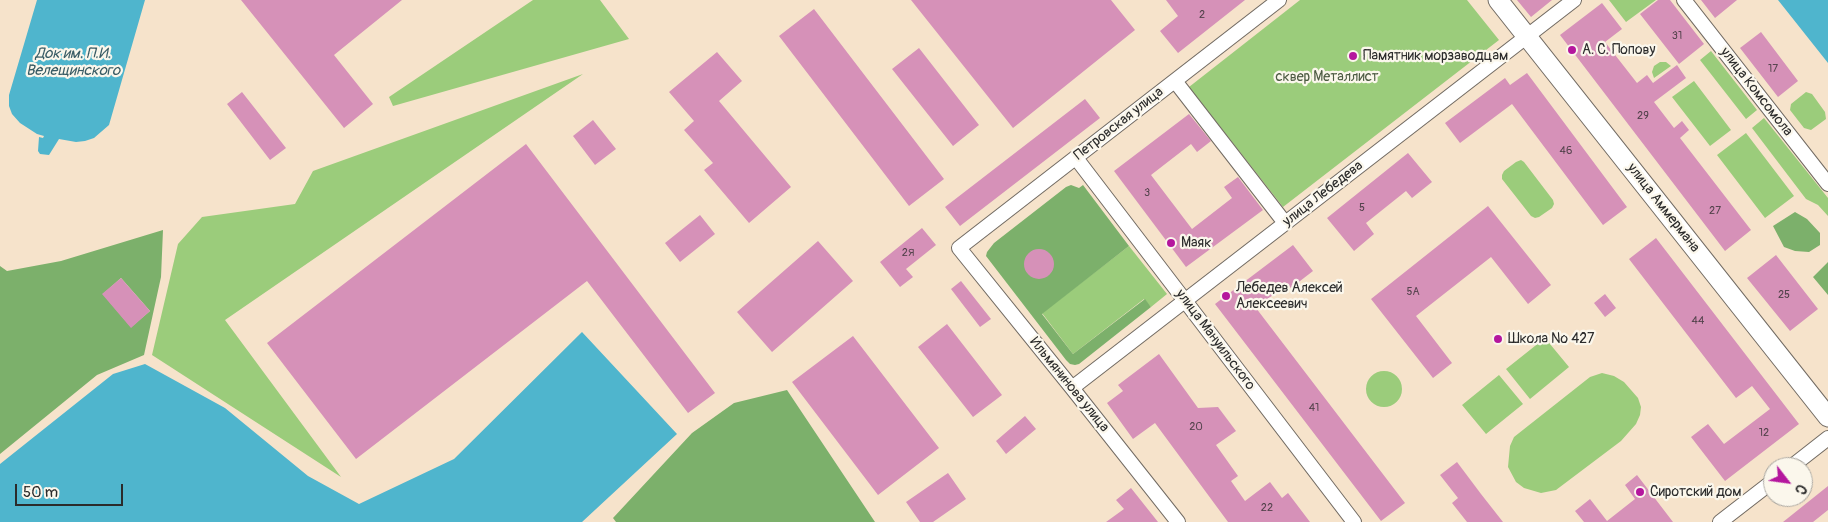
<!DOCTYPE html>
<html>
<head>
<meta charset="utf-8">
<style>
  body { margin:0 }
  #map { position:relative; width:1828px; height:522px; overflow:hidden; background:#f6e3cb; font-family:Pangolin,sans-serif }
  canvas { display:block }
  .north { position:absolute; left:1763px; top:457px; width:50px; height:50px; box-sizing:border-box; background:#fbf7ec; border:1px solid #a8a59f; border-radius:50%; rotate:120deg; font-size:14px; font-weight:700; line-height:20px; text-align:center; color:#2b2b2b }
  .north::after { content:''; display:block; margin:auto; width:18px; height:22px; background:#b5179e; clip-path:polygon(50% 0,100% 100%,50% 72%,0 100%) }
  .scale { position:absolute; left:15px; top:484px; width:108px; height:22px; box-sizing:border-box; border:2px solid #2b2b2b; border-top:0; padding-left:6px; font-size:15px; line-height:18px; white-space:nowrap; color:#2b2b2b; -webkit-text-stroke:4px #fbf7ec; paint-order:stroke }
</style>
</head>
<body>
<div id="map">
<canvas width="1828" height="522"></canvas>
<div class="north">С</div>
<div class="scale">50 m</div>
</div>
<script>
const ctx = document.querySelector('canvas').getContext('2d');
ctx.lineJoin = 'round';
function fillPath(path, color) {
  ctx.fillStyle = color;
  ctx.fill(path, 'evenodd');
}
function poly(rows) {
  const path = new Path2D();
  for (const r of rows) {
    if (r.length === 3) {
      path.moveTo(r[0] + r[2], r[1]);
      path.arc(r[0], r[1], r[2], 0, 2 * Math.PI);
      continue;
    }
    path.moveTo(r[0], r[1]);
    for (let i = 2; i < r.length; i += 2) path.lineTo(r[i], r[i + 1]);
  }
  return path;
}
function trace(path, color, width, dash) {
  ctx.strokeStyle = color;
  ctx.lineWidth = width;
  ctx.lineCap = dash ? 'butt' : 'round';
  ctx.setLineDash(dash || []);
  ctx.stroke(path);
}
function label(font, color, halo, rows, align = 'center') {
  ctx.font = font + ' Pangolin,sans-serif';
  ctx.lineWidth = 4.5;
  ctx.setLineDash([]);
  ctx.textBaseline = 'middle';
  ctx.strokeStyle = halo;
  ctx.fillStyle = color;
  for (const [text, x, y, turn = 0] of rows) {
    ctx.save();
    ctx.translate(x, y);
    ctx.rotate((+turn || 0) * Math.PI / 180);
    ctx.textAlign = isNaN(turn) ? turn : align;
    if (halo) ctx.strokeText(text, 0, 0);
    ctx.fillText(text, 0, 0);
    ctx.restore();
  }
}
const green = poly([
  [533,0,600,0,629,39,393,106,389,97],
  [1300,0,1467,0,1499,40,1283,207,1189,87],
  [1609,0,1656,0,1626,22],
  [1711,51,1757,110,1746,119,1700,60],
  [1660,62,1666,62,1671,66,1654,78,1652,72,1654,66],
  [583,74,225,320,341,477,152,355,178,244,202,217,295,204,313,171],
  [1694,81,1731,130,1710,146,1672,97],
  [1806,92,1812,94,1825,112,1826,119,1811,130,1804,128,1790,110,1791,104],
  [1764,118,1828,198,1828,216,1818,205,1806,199,1752,128],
  [1746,133,1794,196,1765,218,1717,155],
  [1521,160,1524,162,1553,200,1554,204,1552,208,1539,217,1535,218,1531,216,1502,179,1502,175,1504,171,1516,162],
  [1129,246,1167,294,1151,307,1144,299,1073,354,1042,313],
  [1545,338,1569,367,1530,399,1506,369],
  [1384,389,18],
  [1602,373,1614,376,1624,382,1638,398,1641,407,1640,415,1636,424,1621,441,1556,490,1541,493,1524,488,1516,482,1508,467,1510,446,1514,437,1590,377],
  [1499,375,1523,404,1486,434,1462,405]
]);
const forest = poly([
  [1071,185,1079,188,1083,185,1129,246,1042,314,1073,354,1145,299,1151,307,1079,364,1075,365,1070,364,1066,360,986,256,987,252,994,243,1066,187],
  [1795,212,1807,219,1820,233,1820,245,1809,252,1795,251,1784,247,1773,226],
  [163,230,161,277,144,355,97,375,0,454,0,266,7,271,61,261],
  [121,278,150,311,131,327,103,294],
  [1828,262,1828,295,1813,277],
  [787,390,875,522,616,522,613,518,692,433,734,403]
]);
const water = poly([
  [37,0,145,0,109,125,94,138,85,141,76,142,59,139,49,155,40,154,38,151,39,137,43,138,44,136,37,134,20,123,12,114,9,106,9,95],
  [1778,0,1828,0,1828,63],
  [582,332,677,434,582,522,0,522,0,464,113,374,145,364,225,408,308,476,359,504,454,459]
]);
const building = poly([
  [241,0,402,0,334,55,373,104,344,128],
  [911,0,1111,0,1135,30,1013,128],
  [1166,0,1245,0,1178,53,1160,31,1178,16],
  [1517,0,1552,0,1531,17],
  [1658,0,1670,0,1704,44,1679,64,1640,14],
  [1701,0,1737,0,1715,18],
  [1602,3,1622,29,1605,42,1637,83,1647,75,1653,83,1677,65,1686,78,1654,102,1674,128,1682,121,1689,130,1680,138,1751,230,1725,251,1560,35],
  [814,9,944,179,909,206,779,36],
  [1761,32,1798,81,1778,97,1740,48],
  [919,48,979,125,953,146,892,69],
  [717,52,742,81,719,101,791,187,749,223,704,170,713,163,684,130,694,121,669,92],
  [1527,73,1627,207,1603,225,1512,104,1460,143,1445,123,1505,78,1510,85],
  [242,92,286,148,270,160,227,104],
  [1085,99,1100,118,960,226,945,207],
  [1189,114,1211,141,1197,152,1191,144,1151,175,1192,229,1232,198,1224,187,1238,177,1263,210,1186,267,1114,171],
  [593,120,616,149,595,165,573,136],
  [526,144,715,393,688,413,587,281,356,459,267,343],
  [1408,153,1432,182,1412,198,1406,191,1366,223,1374,234,1354,251,1327,218],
  [1488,206,1551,285,1528,304,1491,257,1416,316,1452,363,1433,378,1371,299],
  [700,215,715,234,680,262,665,243],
  [922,228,936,245,906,269,913,277,900,287,880,262],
  [1656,238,1799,424,1725,481,1691,437,1708,424,1724,444,1770,409,1752,386,1736,398,1629,259],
  [818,241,853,281,772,352,737,312],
  [1293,245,1313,271,1291,288,1287,284,1256,308,1405,503,1381,521,1215,304],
  [1039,264,15],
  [1776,255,1818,309,1790,331,1747,278],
  [121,278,150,311,131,328,102,294],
  [961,281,991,319,980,327,951,289],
  [1605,294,1616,308,1605,317,1594,303],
  [947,324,1002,395,973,417,918,347],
  [853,336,939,448,878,495,792,382],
  [1159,354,1198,408,1218,407,1236,431,1216,445,1238,476,1231,481,1245,501,1270,482,1282,498,1288,493,1310,522,1228,522,1155,423,1133,439,1107,403,1123,391,1118,385],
  [1025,416,1036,429,1006,454,996,441],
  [1457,462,1481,494,1503,522,1467,522,1452,503,1458,498,1440,475],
  [948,473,966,499,933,522,920,522,906,502],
  [1637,475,1673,522,1584,522,1575,511,1590,499,1607,521,1635,499,1625,485],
  [1828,486,1828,510,1813,522,1783,522],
  [1131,488,1158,522,1106,522,1124,509,1116,500]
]);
const street = poly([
  [1684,0,1828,184],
  [1175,81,1285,223],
  [1076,158,1354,522],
  [1072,388,1574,0],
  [1791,467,1828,438],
  [1178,522,1072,388,959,248,1279,0],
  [1720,522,1773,481]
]);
const secondary = poly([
  [1498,0,1828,417]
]);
const markers = [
  [1572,50,5,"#b5179e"],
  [1353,56,5,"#b5179e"],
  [1171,243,5,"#b5179e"],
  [1226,296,5,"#b5179e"],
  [1498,339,5,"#b5179e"],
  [1640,492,5,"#b5179e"]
];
const numberNames = [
  ["2",1202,15],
  ["31",1677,36],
  ["17",1773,69],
  ["29",1643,116],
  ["46",1566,151],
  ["3",1147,193],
  ["5",1362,208],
  ["27",1715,211],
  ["2Я",908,253],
  ["5А",1413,292],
  ["25",1784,295],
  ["44",1698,321],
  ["41",1314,408],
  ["20",1196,427],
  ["12",1764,433],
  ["22",1267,508]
];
const poiNames = [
  ["А. С. Попову",1582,50],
  ["Памятник морзаводцам",1363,56],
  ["Маяк",1181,243],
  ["Лебедев Алексей",1236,288],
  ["Алексеевич",1236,304],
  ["Школа № 427",1508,339],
  ["Сиротский дом",1650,492]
];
const parkNames = [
  ["сквер Металлист",1327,77]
];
const streetNames = [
  ["улица Комсомола",1756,92,52],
  ["Петровская улица",1119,124,-38],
  ["улица Лебедева",1323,194,-38],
  ["улица Аммермана",1663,208,52],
  ["улица Мануильского",1215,340,53],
  ["Ильмянинова улица",1069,385,51]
];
const waterNames = [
  ["Док им. П.И.",73,54],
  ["Велещинского",73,71]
];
fillPath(green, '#9bcc7b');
fillPath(forest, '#7cb06b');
fillPath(water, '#4fb5cd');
fillPath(building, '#d691b8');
trace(street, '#726b63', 16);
trace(secondary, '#726b63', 21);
trace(street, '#fff', 14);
trace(secondary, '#fff', 19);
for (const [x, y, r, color] of markers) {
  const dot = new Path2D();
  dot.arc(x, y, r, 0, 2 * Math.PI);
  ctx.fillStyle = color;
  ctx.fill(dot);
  trace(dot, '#fbf7ec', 2);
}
label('11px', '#56444e', null, numberNames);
label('14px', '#2b2b2b', '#fbf7ec', poiNames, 'left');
label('14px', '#4d5b43', '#fbf7ec', parkNames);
label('14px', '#2b2b2b', '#fbf7ec', streetNames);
label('italic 15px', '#385b64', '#fbf7ec', waterNames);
</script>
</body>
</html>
